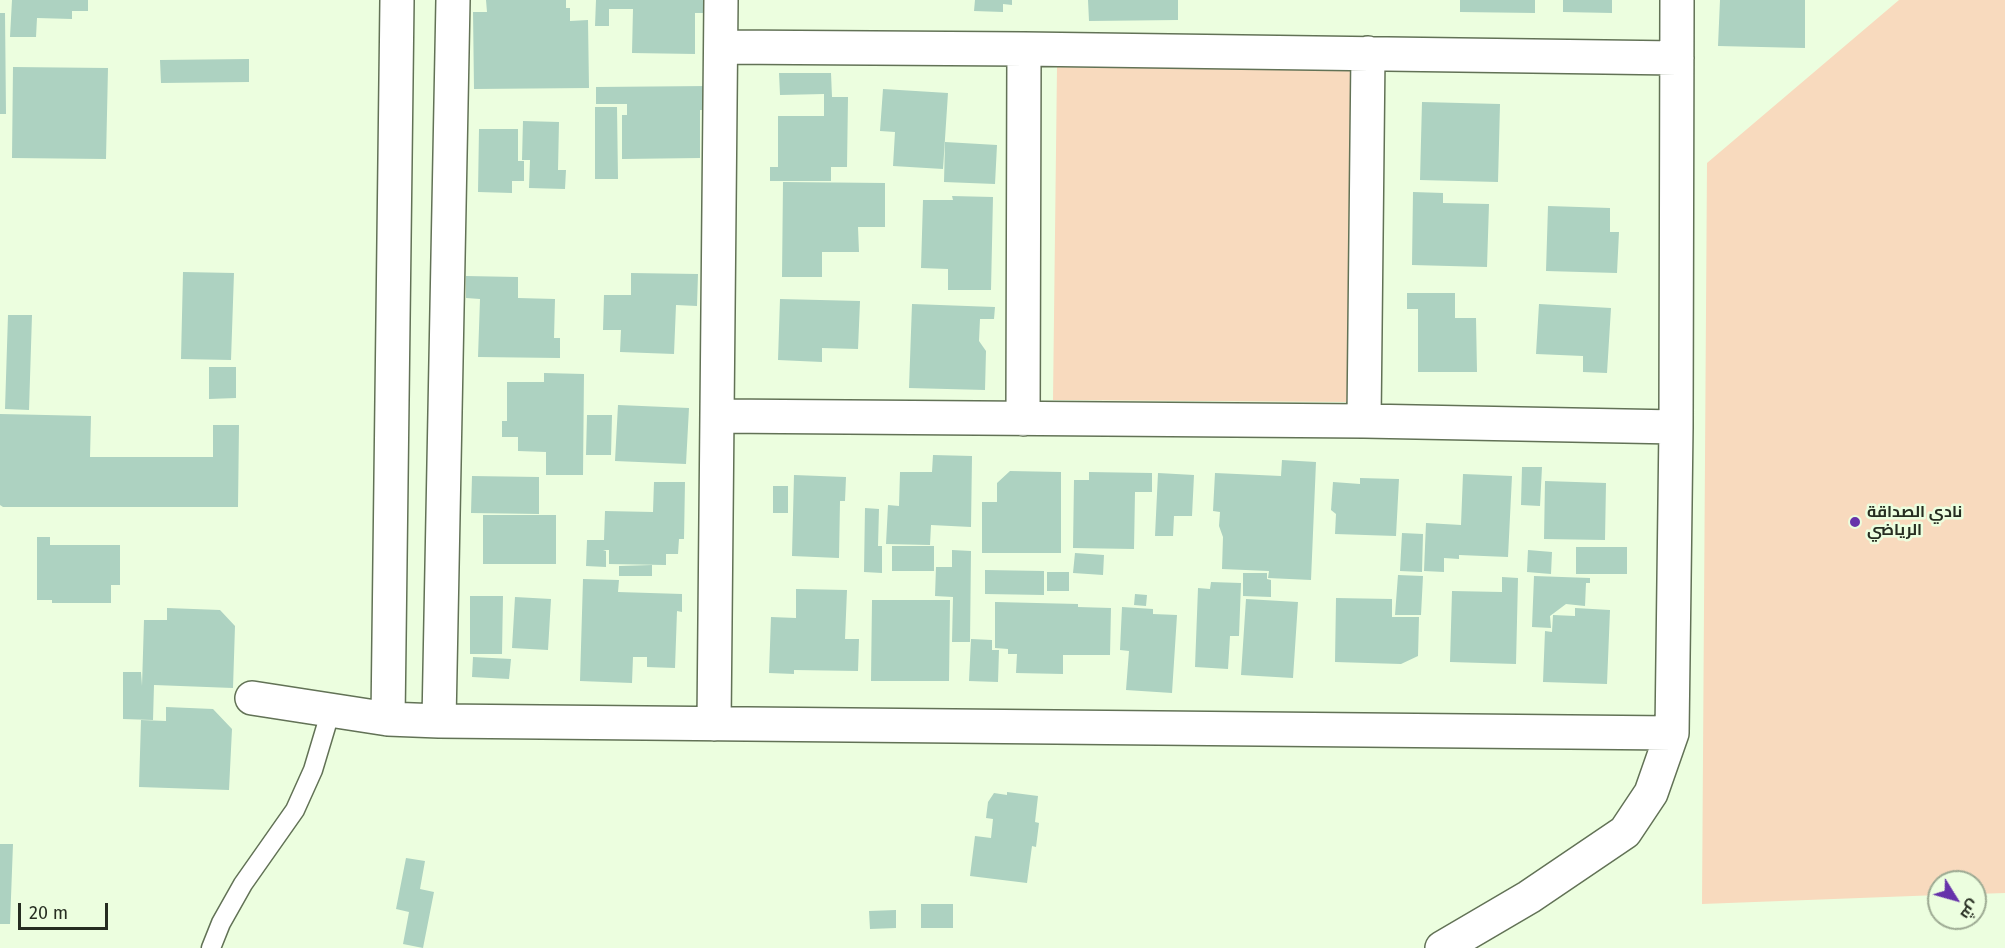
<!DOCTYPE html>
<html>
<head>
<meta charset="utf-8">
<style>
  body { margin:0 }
  #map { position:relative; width:2005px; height:948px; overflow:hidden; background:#ecfedf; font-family:"Fira Sans",Cairo,sans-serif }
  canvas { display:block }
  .north { position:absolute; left:1927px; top:870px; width:60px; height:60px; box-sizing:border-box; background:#ecfedf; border:2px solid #9daa93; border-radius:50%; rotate:127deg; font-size:16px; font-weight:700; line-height:24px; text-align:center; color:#262d21 }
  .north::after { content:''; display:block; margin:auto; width:21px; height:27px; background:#63a; clip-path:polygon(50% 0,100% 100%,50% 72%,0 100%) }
  .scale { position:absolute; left:18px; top:903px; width:90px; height:27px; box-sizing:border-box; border:3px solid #262d21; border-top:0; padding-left:8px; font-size:18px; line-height:21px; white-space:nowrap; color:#262d21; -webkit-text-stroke:4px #ecfedf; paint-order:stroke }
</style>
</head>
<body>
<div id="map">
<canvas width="2005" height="948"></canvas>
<div class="north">ش</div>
<div class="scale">20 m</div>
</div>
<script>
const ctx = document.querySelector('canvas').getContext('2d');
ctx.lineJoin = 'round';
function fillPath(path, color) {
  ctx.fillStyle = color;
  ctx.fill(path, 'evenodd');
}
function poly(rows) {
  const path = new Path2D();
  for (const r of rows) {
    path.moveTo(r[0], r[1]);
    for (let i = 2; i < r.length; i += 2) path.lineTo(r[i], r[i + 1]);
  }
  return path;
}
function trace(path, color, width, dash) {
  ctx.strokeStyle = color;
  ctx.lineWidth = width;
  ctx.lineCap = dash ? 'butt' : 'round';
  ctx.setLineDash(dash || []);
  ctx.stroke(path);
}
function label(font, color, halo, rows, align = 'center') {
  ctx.font = font + ' "Fira Sans",Cairo,sans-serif';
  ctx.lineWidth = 5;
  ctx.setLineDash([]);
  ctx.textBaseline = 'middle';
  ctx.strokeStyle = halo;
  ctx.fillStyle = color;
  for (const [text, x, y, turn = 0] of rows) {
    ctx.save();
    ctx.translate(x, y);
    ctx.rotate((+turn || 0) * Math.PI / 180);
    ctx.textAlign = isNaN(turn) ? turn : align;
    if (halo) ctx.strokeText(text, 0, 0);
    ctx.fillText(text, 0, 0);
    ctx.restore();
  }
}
const green = poly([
  [1899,0,2005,0,2005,893,1975,894,1975,882,1939,882,1939,895,1702,904,1707,163],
  [1057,67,1354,70,1350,402,1053,400]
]);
const building = poly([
  [12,0,88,0,88,11,72,11,72,19,37,18,36,37,10,37],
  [486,0,566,0,566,8,570,8,570,21,588,20,589,88,474,89,473,12,487,12],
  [596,0,712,0,712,13,695,13,695,54,632,53,633,9,609,9,609,26,595,26],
  [975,0,1012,0,1012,5,1003,4,1003,12,974,11],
  [1088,0,1178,0,1178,20,1089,21],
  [1460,0,1535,0,1535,13,1460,12],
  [1563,0,1612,0,1612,13,1563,12],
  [1720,0,1805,0,1805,48,1718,46],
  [0,13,5,13,6,114,0,114],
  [249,59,249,82,161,83,160,60],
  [13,67,108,68,106,159,12,158],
  [779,73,831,73,832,97,848,97,847,167,831,167,831,181,770,181,770,167,778,167,778,116,824,116,824,94,780,95],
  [708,86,709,110,700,110,700,158,622,159,622,115,627,115,627,104,596,104,596,87],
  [883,89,948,93,943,169,893,166,895,132,880,131],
  [1422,102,1500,104,1498,182,1420,180],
  [595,107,617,107,618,179,595,179],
  [523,121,559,122,558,170,566,170,565,189,529,188,530,160,522,160],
  [479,129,518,129,518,161,524,161,524,181,512,181,512,193,478,192],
  [945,142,997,145,995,184,944,182],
  [783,182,885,183,885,227,858,227,859,252,822,252,822,277,782,277],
  [1413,192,1443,193,1443,203,1489,204,1487,267,1412,265],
  [952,196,993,197,991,290,948,290,948,269,921,268,923,200,953,200],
  [1548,206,1610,208,1610,232,1619,232,1617,273,1546,271],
  [183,272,234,273,231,360,181,359],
  [631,273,698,274,697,306,676,305,674,354,620,352,621,330,603,330,604,295,631,295],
  [466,276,518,277,518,298,555,299,554,338,560,338,560,358,478,357,480,299,466,298],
  [1407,293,1455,293,1455,318,1476,318,1477,372,1418,372,1418,309,1407,309],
  [780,299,860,301,858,349,822,348,822,362,778,360],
  [912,304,995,307,994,319,980,319,979,341,986,351,985,390,909,388],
  [1539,304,1611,308,1607,373,1583,372,1583,356,1536,354],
  [8,315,32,315,29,410,5,409],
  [209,367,236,367,236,398,209,399],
  [544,373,584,374,583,475,546,475,546,452,518,451,518,437,502,437,502,421,507,421,507,382,544,382],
  [618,405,689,408,686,464,615,461],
  [0,414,91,416,90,457,213,457,213,425,239,425,238,507,3,507,0,505],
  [587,415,612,415,611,455,586,455],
  [933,455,972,456,971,527,931,525,930,545,886,544,888,505,899,506,900,472,932,472],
  [1282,460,1316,462,1311,580,1268,578,1269,571,1222,569,1223,537,1219,526,1220,512,1213,511,1215,473,1281,476],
  [1522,467,1542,467,1540,506,1521,505],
  [1010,471,1061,472,1061,553,982,553,982,502,997,502,997,483],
  [1089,472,1152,473,1152,492,1135,492,1134,549,1073,548,1074,480,1089,480],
  [1158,473,1194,475,1192,516,1174,516,1173,536,1155,536],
  [1463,474,1512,476,1508,557,1459,555,1459,559,1444,558,1444,572,1424,571,1426,523,1461,525],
  [794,475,846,477,845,501,840,501,839,558,792,556],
  [472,476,539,477,539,514,471,513],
  [1360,478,1399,479,1396,536,1335,534,1336,514,1331,510,1333,482,1360,484],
  [1545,481,1606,483,1605,540,1544,539],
  [654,482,685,482,684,539,679,539,678,554,666,554,666,565,609,564,609,550,603,550,606,551,606,567,586,566,587,540,604,540,605,511,653,512],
  [773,486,788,486,788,513,773,513],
  [865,508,879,509,878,546,882,546,882,573,864,572],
  [483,515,556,515,556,564,483,564],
  [1402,533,1423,534,1422,572,1400,571],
  [37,537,50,537,50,545,120,545,120,585,111,585,111,603,52,603,52,600,37,600],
  [892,546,934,546,934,571,892,571],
  [1576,547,1627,547,1627,574,1576,574],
  [952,550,971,551,970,642,952,642,953,597,935,596,936,567,952,567],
  [1528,550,1552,552,1551,574,1527,572],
  [1075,553,1104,555,1103,575,1073,573],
  [652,565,652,576,619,576,619,566],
  [985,570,1044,571,1044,595,985,594],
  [1047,572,1069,572,1069,591,1047,591],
  [1243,573,1267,573,1267,579,1271,580,1271,597,1243,596],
  [1398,575,1423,576,1421,615,1395,615],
  [1534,576,1590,578,1590,583,1586,583,1585,606,1566,604,1550,616,1551,628,1532,627],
  [1502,577,1518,578,1516,664,1450,662,1452,591,1502,592],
  [583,579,619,580,618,592,682,594,682,612,677,611,675,668,647,667,647,657,633,657,632,683,580,681],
  [1211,582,1241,583,1239,636,1230,636,1228,669,1195,667,1198,588,1210,589],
  [796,589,847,590,845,639,859,639,858,671,794,670,794,674,769,673,771,617,796,618],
  [1135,594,1147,595,1146,606,1134,605],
  [470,596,503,596,502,654,470,654],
  [515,597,551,599,548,650,512,648],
  [1336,598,1392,599,1392,617,1419,617,1418,656,1401,664,1335,662],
  [1246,599,1298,602,1293,678,1241,675],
  [872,600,950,600,949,681,871,681],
  [995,602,1078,604,1078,607,1111,608,1110,655,1063,655,1063,674,1016,673,1017,654,1008,654,1008,649,995,648],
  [1122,607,1153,609,1153,614,1177,615,1172,693,1126,690,1129,651,1120,650],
  [167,608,220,610,235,626,233,688,154,685,153,720,123,719,123,672,141,672,142,686,144,620,167,620],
  [1575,608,1610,610,1607,684,1543,682,1545,631,1552,632,1553,615,1575,616],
  [971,639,992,640,992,650,999,650,998,682,969,681],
  [473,657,511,659,509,679,472,677],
  [166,707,213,709,232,729,229,790,139,787,141,720,166,721],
  [1007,792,1038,796,1035,822,1039,823,1036,847,1032,846,1027,883,970,876,975,836,991,838,993,819,986,818,988,802,994,793,1007,795],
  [0,844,13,844,10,924,0,924],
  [406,858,425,861,420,889,434,892,423,948,403,944,409,912,396,909],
  [921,904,953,904,953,928,921,928],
  [896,910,896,928,870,929,869,911]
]);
const service = poly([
  [211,948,221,923,243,884,295,810,313,770,331,710]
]);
const minor = poly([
  [722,47,1024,49],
  [718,416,1364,421,1676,427],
  [1023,419,1024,49,1677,58],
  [1364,421,1368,53],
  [252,698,388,719,439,721,1672,733,1676,427,1677,0],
  [388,719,397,0],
  [439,721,453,0],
  [714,724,721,0],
  [1442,948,1529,897,1625,832,1651,793,1672,733]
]);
const markers = [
  [1855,522,6,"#63a"]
];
const poiNames = [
  ["نادي الصداقة",1867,513],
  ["الرياضي",1867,531]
];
fillPath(green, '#f8dabe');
fillPath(building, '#add2c1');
trace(service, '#627256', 21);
trace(minor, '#627256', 36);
trace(service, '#fff', 18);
trace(minor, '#fff', 33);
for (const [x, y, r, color] of markers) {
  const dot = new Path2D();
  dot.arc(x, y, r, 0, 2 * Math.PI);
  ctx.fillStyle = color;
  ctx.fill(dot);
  trace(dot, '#ecfedf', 2);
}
label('bold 16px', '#262d21', '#ecfedf', poiNames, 'left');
</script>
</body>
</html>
